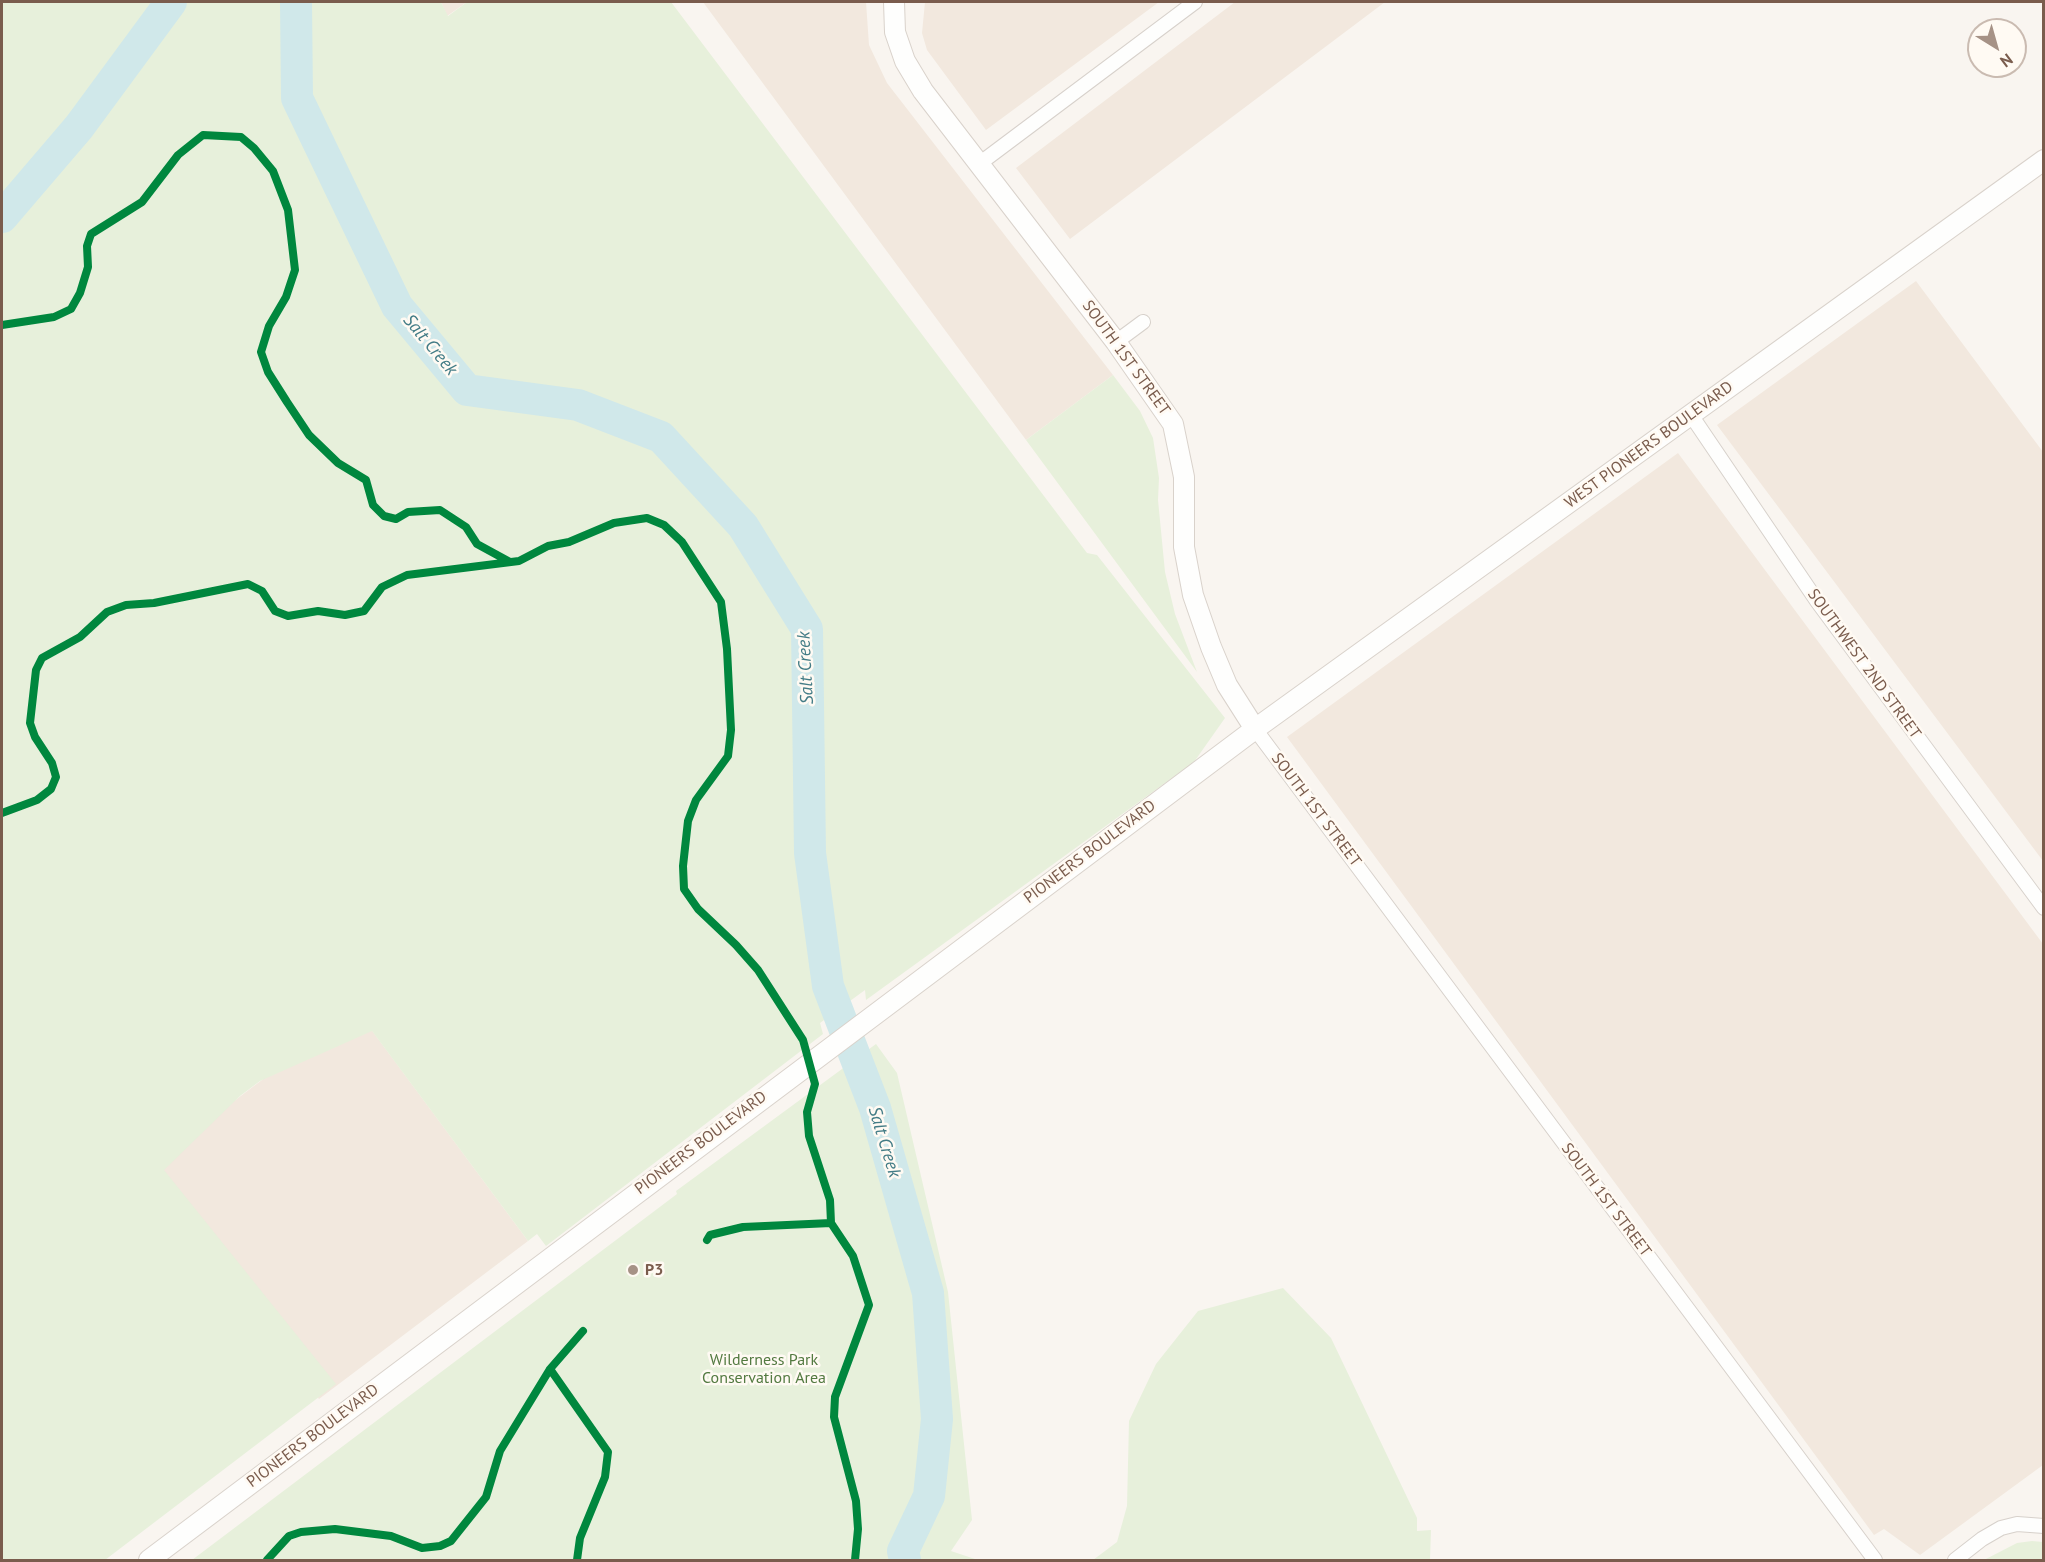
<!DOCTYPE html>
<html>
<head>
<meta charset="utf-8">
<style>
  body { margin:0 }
  #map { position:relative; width:2045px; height:1562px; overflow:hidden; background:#f9f5f0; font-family:"PT Sans",sans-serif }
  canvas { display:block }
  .frame { position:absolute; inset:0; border:3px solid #7a5c4d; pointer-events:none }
  .north { position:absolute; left:1967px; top:18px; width:60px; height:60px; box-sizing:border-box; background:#fffaf3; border:2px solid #cabbb1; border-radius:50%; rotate:143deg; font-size:16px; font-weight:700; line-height:24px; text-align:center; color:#7a5c4d }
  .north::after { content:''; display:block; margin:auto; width:21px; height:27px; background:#a69286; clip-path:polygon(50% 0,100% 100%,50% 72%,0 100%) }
</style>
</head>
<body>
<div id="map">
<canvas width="2045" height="1562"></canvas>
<div class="frame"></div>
<div class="north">N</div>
</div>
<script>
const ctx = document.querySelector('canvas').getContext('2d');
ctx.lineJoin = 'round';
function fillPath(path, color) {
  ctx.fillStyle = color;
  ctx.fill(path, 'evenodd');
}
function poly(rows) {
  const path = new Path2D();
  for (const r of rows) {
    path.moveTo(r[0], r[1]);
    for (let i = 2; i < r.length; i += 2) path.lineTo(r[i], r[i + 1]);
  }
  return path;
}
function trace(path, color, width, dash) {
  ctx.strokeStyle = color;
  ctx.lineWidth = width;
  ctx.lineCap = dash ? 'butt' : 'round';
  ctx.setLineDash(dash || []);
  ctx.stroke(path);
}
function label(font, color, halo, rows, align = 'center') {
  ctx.font = font + ' "PT Sans",sans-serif';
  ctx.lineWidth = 5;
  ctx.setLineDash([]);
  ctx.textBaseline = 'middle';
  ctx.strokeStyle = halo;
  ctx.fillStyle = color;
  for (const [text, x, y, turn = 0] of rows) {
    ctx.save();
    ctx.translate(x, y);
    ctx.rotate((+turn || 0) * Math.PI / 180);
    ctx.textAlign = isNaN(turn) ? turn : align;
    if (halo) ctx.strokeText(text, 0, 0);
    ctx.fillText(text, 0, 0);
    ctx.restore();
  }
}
const residential = poly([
  [441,2,467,2,447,16],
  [703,2,866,2,869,45,887,83,1113,375,1026,440],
  [925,2,1159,2,986,130,927,50,922,33],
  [1235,2,1385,2,1070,239,1016,168],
  [1916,281,2043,452,2043,861,1717,425],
  [1678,453,2043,944,2043,1465,1920,1555,1884,1529,1874,1535,1287,737],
  [356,1009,528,1241,319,1399,144,1169]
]);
const green = poly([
  [2,2,441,2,448,16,467,2,671,2,1087,553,1097,555,1225,718,1194,762,866,1000,865,990,820,1023,823,1034,546,1246,537,1234,528,1241,372,1031,260,1081,240,1096,164,1170,336,1384,105,1560,2,1560],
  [1113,375,1140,411,1153,438,1159,478,1158,500,1165,572,1175,614,1197,672,1026,440],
  [876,1044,897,1073,948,1292,972,1520,951,1551,978,1560,192,1560,677,1194,676,1191],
  [1283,1288,1331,1338,1417,1518,1417,1531,1431,1530,1430,1560,1093,1560,1117,1542,1127,1506,1129,1421,1156,1364,1198,1311],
  [2032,1541,2043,1542,2043,1560,1984,1560,2017,1543]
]);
const river = poly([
  [296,2,297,98,397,306,467,390,578,405,661,437,743,526,807,629,810,853,828,986,875,1108,928,1293,937,1419,929,1496,903,1551,905,1560],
  [2,217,79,127,171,2]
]);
const street = poly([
  [979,164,1195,2],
  [1116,342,1143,322],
  [1691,415,1817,601,2044,908],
  [1255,729,1875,1560],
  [1955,1560,1982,1539,2001,1528,2017,1524,2044,1526]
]);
const secondary = poly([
  [894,2,895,32,905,61,923,91,1116,342,1173,424,1184,477,1184,547,1193,595,1211,647,1227,685,1255,729],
  [149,1560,1255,729,2044,160]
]);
const cycleway = poly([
  [2,325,54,317,71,309,80,293,88,267,87,246,91,234,142,202,178,155,203,135,241,137,254,148,273,171,288,210,295,270,286,297,269,326,261,352,268,372,287,402,309,435,338,463,366,480,373,505,384,516,396,519,408,512,440,510,466,527,477,544,510,562],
  [2,813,37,800,51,789,56,777,52,763,35,737,30,723,36,670,42,658,80,637,107,612,126,605,154,603,248,584,262,591,275,611,288,616,318,611,345,615,364,611,382,587,407,575,519,561,548,546,569,542,614,523,647,518,664,525,682,542,721,602,727,649,731,730,728,756,696,800,688,821,683,866,684,889,698,909,736,945,758,970,803,1040,815,1084,807,1112,809,1136,830,1200,831,1223,743,1227,710,1235,707,1240],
  [831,1223,853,1256,869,1305,835,1397,834,1417,856,1501,858,1529,855,1560],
  [550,1369,608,1452,605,1477,580,1538,577,1560],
  [267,1560,289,1536,301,1532,335,1529,391,1536,422,1548,440,1546,451,1541,486,1497,500,1451,550,1369,583,1331]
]);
const markers = [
  [633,1270,6,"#a69286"]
];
const streetNames = [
  ["SOUTH 1ST STREET",1126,358,54],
  ["WEST PIONEERS BOULEVARD",1649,445,-36],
  ["SOUTHWEST 2ND STREET",1864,664,54],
  ["SOUTH 1ST STREET",1316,810,53],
  ["PIONEERS BOULEVARD",1090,852,-37],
  ["PIONEERS BOULEVARD",701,1143,-37],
  ["SOUTH 1ST STREET",1606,1200,53],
  ["PIONEERS BOULEVARD",313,1436,-37]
];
const poiNames = [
  ["P3",645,1270]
];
const parkNames = [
  ["Wilderness Park",764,1360],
  ["Conservation Area",764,1378]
];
const waterNames = [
  ["Salt Creek",430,345,50],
  ["Salt Creek",806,668,-93],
  ["Salt Creek",884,1142,73]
];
fillPath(residential, '#f2e8de');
fillPath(green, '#e7f0db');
trace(river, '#d0e8ea', 32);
trace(street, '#d7d1cb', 16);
trace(secondary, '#d9d2cb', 22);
trace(street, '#fefefd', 14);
trace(secondary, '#fefefd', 20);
trace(cycleway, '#00873e', 8);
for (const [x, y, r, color] of markers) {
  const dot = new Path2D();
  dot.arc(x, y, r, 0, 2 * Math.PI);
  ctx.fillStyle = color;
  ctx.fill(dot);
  trace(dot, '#fffaf3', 2);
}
label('16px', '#7a5c4d', '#fffaf3', streetNames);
label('bold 16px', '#7a5c4d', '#fffaf3', poiNames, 'left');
label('16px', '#537a41', '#fffaf3', parkNames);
label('italic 18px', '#437c86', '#fffaf3', waterNames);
</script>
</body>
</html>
